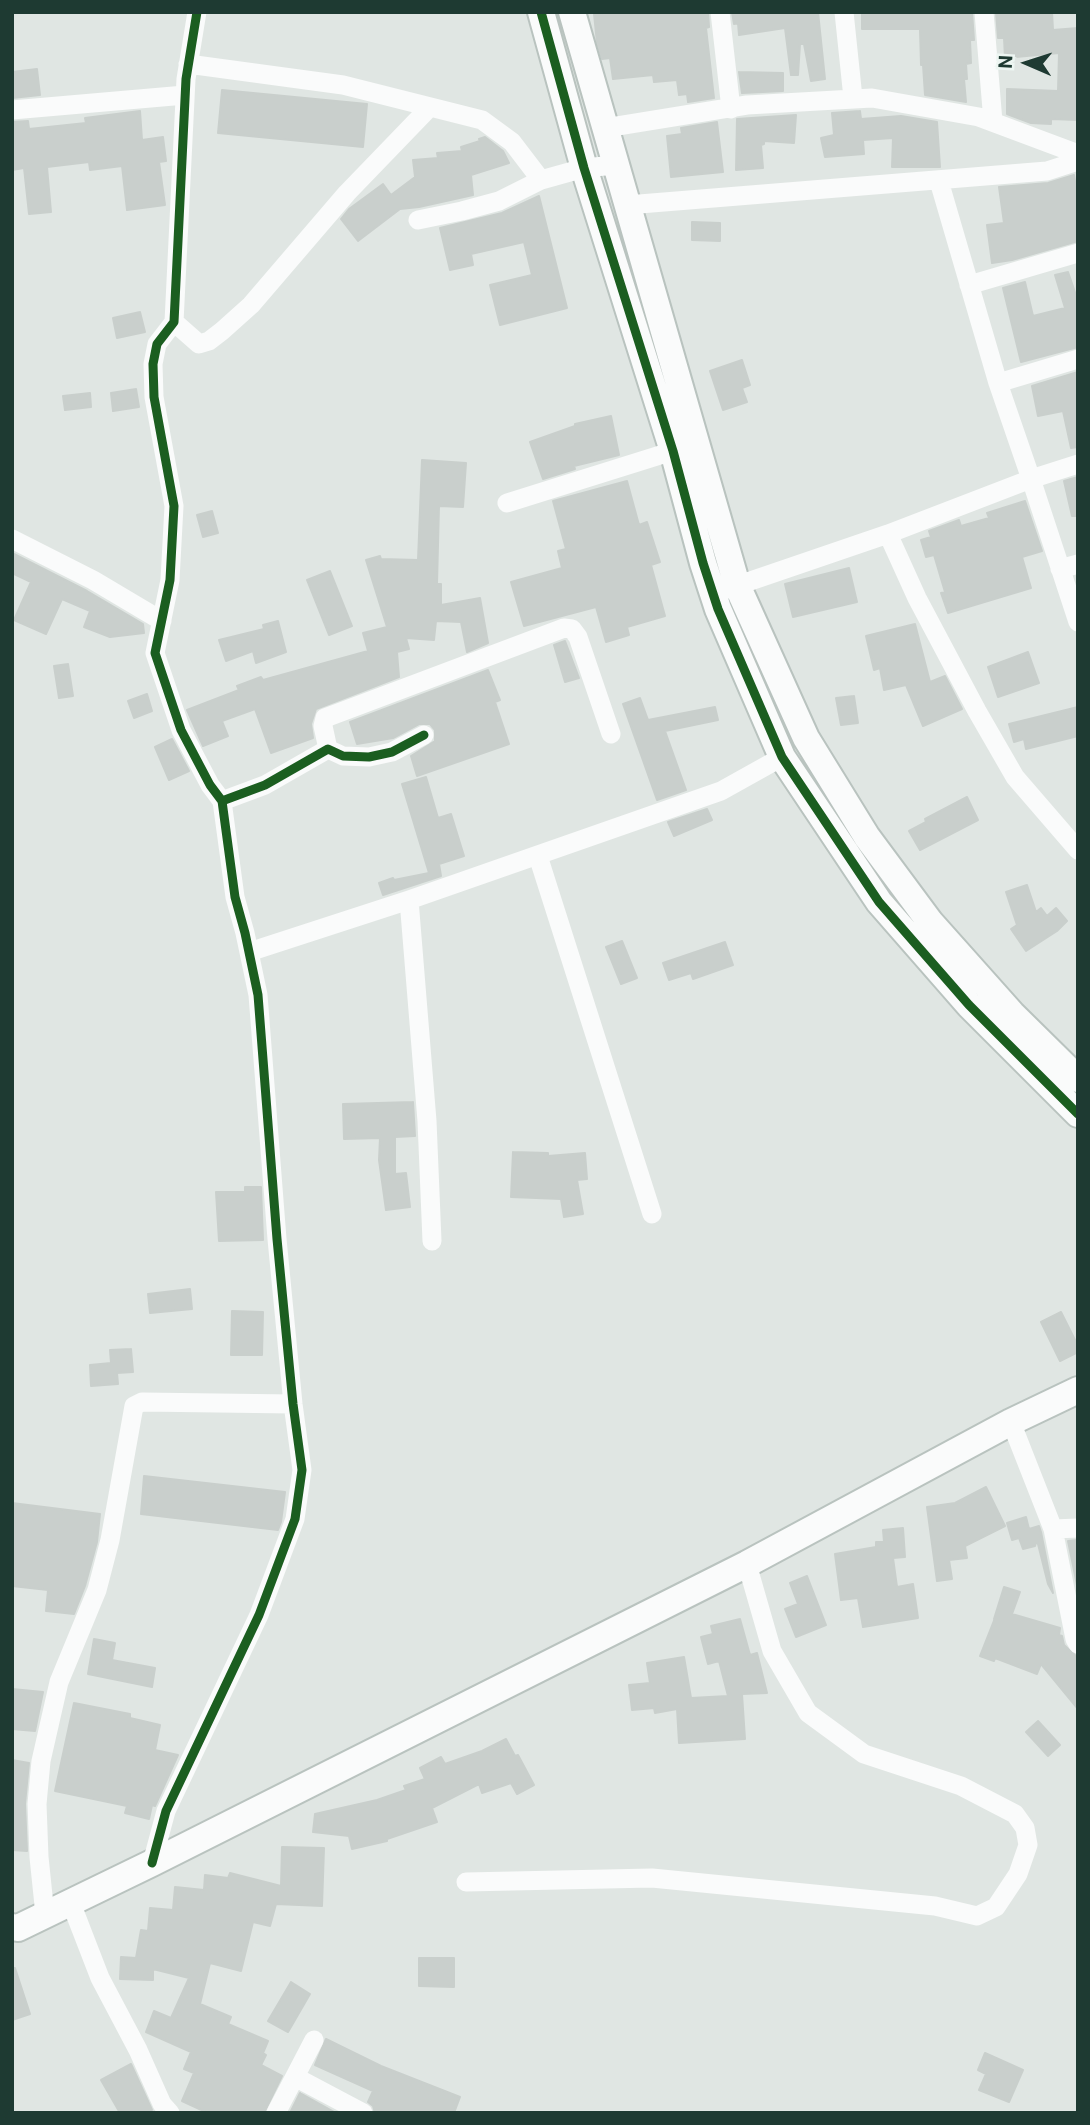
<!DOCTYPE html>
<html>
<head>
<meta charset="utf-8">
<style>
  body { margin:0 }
  #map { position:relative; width:1090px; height:2125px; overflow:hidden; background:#e0e6e3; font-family:Roboto,sans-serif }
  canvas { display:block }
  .frame { position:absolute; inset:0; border:14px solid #1e3a32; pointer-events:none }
  .north { position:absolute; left:992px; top:28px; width:70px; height:70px; -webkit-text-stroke:5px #edf6f2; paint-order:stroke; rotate:273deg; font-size:19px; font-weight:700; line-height:28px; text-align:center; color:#1e3a32 }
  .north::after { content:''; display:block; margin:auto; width:24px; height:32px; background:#1e3a32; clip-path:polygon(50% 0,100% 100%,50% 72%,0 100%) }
</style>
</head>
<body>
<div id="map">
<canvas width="1090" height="2125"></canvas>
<div class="frame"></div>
<div class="north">N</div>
</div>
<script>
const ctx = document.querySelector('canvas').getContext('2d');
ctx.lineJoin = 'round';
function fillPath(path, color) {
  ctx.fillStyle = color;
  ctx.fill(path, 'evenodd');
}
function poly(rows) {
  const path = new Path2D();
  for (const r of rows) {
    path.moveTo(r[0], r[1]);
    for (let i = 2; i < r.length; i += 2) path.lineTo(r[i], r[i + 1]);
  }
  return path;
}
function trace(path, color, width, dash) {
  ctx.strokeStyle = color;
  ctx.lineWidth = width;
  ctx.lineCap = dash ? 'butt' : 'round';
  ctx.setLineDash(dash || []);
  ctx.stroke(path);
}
const building = poly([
  [614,12,708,12,709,27,706,28,714,98,688,102,687,94,679,95,677,80,654,82,653,75,613,79,610,58,602,59,597,43,594,14,614,12],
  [732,12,818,12,825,79,811,81,804,44,800,44,798,75,791,75,785,28,739,35,738,23,734,24,732,12],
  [862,12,972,12,974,40,970,40,971,63,966,64,967,79,964,79,966,102,925,95,923,65,921,65,920,29,862,29,862,12],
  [996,12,1052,12,1053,30,1078,28,1078,120,1051,119,1051,124,1031,123,1007,114,1007,89,1058,91,1059,53,1005,58,1004,38,998,38,996,12],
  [37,69,40,95,12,98,12,72,37,69],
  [739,72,783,73,783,91,742,93,739,72],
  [222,90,367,104,363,147,218,133,222,90],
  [140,111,142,140,163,137,166,161,159,162,165,205,127,210,122,166,90,170,89,162,47,167,51,212,29,214,24,168,12,170,12,122,28,121,29,129,86,123,85,118,140,111],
  [860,111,861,119,901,116,937,122,940,167,892,167,893,138,863,140,864,154,825,157,821,138,834,135,832,113,860,111],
  [796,115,794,143,764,141,764,144,761,145,763,168,736,170,737,119,796,115],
  [717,122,723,172,671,177,667,136,682,134,681,128,717,122],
  [485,137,503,151,509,163,471,175,473,195,419,207,400,209,358,241,341,219,349,209,383,184,391,195,415,177,413,160,438,158,437,153,462,151,461,147,480,141,479,139,485,137],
  [1074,175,1078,199,1078,241,1012,260,992,263,987,225,1004,223,999,187,1048,183,1074,175],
  [539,196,567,308,500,325,490,285,532,275,524,242,471,254,473,265,450,270,440,228,502,213,539,196],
  [692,222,720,223,720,241,692,240,692,222],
  [1068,272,1078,301,1078,347,1021,362,1003,288,1025,282,1033,316,1065,308,1055,275,1068,272],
  [140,312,145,332,117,338,113,318,140,312],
  [742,360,750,385,742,388,747,402,723,410,710,371,742,360],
  [1078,372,1078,447,1071,448,1063,411,1038,416,1032,386,1078,372],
  [136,389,139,407,113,411,111,393,136,389],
  [90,393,91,407,65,410,63,396,90,393],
  [611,416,619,455,574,466,575,469,543,479,530,442,575,426,575,424,611,416],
  [422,460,466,463,463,507,439,506,437,584,441,584,441,605,480,598,488,643,467,652,461,622,436,621,434,640,406,638,409,649,397,652,399,677,316,709,311,724,313,738,271,753,255,709,222,721,228,736,203,746,187,710,239,690,237,686,261,677,263,680,368,651,363,633,387,627,366,560,380,556,381,559,418,560,422,460],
  [1078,477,1078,516,1072,516,1064,481,1078,477],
  [627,481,639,525,647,522,660,562,651,565,665,616,627,627,629,635,606,642,596,607,524,626,511,582,562,568,558,551,566,549,553,501,627,481],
  [1025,501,1042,551,1022,557,1031,588,948,613,941,593,945,592,934,555,926,557,921,540,931,537,929,531,959,520,961,526,989,518,987,513,1025,501],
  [212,511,218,533,203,537,197,515,212,511],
  [12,553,87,591,143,624,144,633,110,637,84,627,90,611,62,599,46,634,14,620,31,582,12,573,12,553],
  [849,568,857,602,793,617,785,584,849,568],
  [330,571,352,626,329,635,307,580,330,571],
  [278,621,286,652,256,663,253,651,226,661,219,640,264,629,263,625,278,621],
  [915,624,930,682,945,676,962,709,923,726,906,685,884,690,880,668,874,670,866,636,915,624],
  [565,641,579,678,565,682,554,645,565,641],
  [1028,652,1039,683,998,697,988,667,1028,652],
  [68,664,73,696,59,698,54,666,68,664],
  [488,670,500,700,495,702,509,744,417,776,411,756,435,741,435,730,430,724,419,724,393,738,357,744,350,722,488,670],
  [147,694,152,711,134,718,128,701,147,694],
  [854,696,858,723,841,725,836,698,854,696],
  [640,698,648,720,715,707,718,720,665,731,686,790,657,800,623,704,640,698],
  [1078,707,1078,736,1026,749,1024,739,1014,742,1009,724,1078,707],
  [172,739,189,771,169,780,155,747,172,739],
  [426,777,438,818,451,814,464,856,439,864,441,876,383,895,379,883,393,878,394,880,429,873,402,784,426,777],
  [967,797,978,820,920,850,909,831,926,822,925,819,967,797],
  [707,809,712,820,674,836,668,822,707,809],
  [1027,885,1036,912,1041,908,1047,916,1056,908,1067,921,1057,931,1026,951,1011,929,1017,925,1006,892,1027,885],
  [622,941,637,978,621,984,606,947,622,941],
  [725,942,733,965,693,979,691,973,669,980,663,963,725,942],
  [413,1102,415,1136,395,1137,395,1174,406,1173,410,1207,386,1210,379,1160,380,1138,344,1139,343,1104,413,1102],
  [513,1152,548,1153,548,1156,585,1153,587,1179,577,1180,583,1214,564,1217,561,1199,511,1197,513,1152],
  [245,1187,261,1187,263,1240,219,1241,216,1192,245,1192,245,1187],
  [190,1289,192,1309,150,1313,148,1294,190,1289],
  [232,1311,263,1312,262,1355,231,1355,232,1311],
  [1061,1312,1078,1346,1078,1352,1060,1361,1041,1322,1061,1312],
  [131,1349,133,1372,117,1373,118,1384,91,1386,90,1365,111,1363,110,1350,131,1349],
  [144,1476,285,1492,281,1522,278,1530,141,1514,144,1476],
  [986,1487,1005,1526,965,1546,967,1558,949,1560,952,1579,937,1581,927,1507,955,1503,986,1487],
  [12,1503,100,1514,97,1542,85,1586,74,1614,46,1611,48,1590,12,1586,12,1503],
  [1026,1517,1029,1529,1039,1526,1041,1532,1053,1593,1048,1584,1037,1540,1035,1546,1023,1549,1019,1538,1012,1540,1007,1523,1026,1517],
  [903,1528,905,1557,893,1558,897,1587,913,1584,918,1618,863,1627,858,1598,841,1600,835,1554,876,1547,876,1542,884,1542,883,1530,903,1528],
  [1078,1540,1078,1590,1068,1541,1078,1540],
  [807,1576,826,1625,796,1637,785,1609,798,1604,790,1583,807,1576],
  [1004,1587,1020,1592,1012,1614,1060,1628,1059,1635,1062,1636,1064,1645,1078,1658,1078,1709,1041,1664,1037,1674,995,1658,994,1661,980,1656,995,1618,994,1619,1004,1587],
  [740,1619,750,1655,757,1653,767,1693,742,1694,745,1739,679,1743,677,1709,655,1713,654,1708,632,1710,629,1685,650,1683,647,1663,684,1657,691,1698,728,1696,719,1661,708,1664,701,1637,713,1634,711,1626,740,1619],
  [94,1639,115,1643,112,1660,155,1668,152,1687,88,1674,94,1639],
  [12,1689,43,1692,35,1731,12,1729,12,1689],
  [74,1703,130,1714,130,1718,160,1725,155,1750,178,1755,155,1806,152,1805,149,1819,125,1813,127,1806,55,1791,74,1703],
  [1038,1721,1060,1745,1048,1756,1026,1732,1038,1721],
  [506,1739,515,1756,518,1755,534,1785,517,1794,511,1783,482,1793,479,1784,432,1808,437,1822,387,1839,387,1841,352,1849,349,1836,313,1832,315,1814,377,1800,406,1790,404,1786,425,1779,420,1768,441,1757,445,1764,482,1751,506,1739],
  [12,1760,29,1763,25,1804,27,1851,12,1850,12,1760],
  [282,1847,324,1848,322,1906,276,1904,270,1926,253,1922,241,1971,210,1963,200,2004,231,2017,228,2024,268,2041,263,2053,266,2055,261,2065,282,2076,264,2113,208,2113,182,2101,194,2073,184,2069,191,2052,146,2032,154,2011,171,2018,189,1978,153,1969,153,1980,120,1979,121,1957,136,1958,141,1930,148,1931,150,1908,173,1910,175,1887,204,1890,205,1875,228,1878,230,1873,281,1886,282,1847],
  [419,1958,454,1958,454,1987,419,1986,419,1958],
  [12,1968,15,1968,30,2014,12,2020,12,1968],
  [291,1982,310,1994,288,2032,268,2021,291,1982],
  [326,2039,381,2066,460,2097,454,2113,375,2113,373,2106,368,2102,373,2091,315,2065,326,2039],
  [985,2053,1023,2070,1009,2102,979,2090,986,2074,978,2070,985,2053],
  [131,2064,152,2110,147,2113,120,2113,101,2080,131,2064],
  [300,2093,336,2113,290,2113,300,2093]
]);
const street = poly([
  [197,12,186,79,174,322,157,344,153,364,154,397,174,506,170,580,155,653,181,730,210,785,222,801,265,785,328,749,343,756,369,757,392,752,424,735],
  [720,12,731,109],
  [844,12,853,98],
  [984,12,993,122],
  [188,64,343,85,482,120,512,142,541,180,584,168,615,165],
  [12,110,185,95],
  [605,128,747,105,872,98,979,117,1078,154],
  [939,181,998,383,1031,479,1078,464],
  [627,205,1047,171,1078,161],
  [418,220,462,211,499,201,541,180],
  [969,285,1078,253],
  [174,322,199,344,209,341,222,331,251,305,347,193,429,108],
  [998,383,1078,359],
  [507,503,673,451],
  [888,534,1031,479,1078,622],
  [12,539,93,580,162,621],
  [1060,569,1078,564],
  [727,589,888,534,917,598,977,711,1015,777,1078,850],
  [328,749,323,726,325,718,564,628,572,629,578,637,611,734],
  [538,856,652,1214],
  [409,900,427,1121,432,1241],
  [249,952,409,900,721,791,782,757],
  [1011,1422,1053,1529,1075,1639,1078,1644],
  [1053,1529,1078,1528],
  [152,1863,166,1811,259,1615,295,1519,302,1470,293,1404,277,1239,258,995,245,933,235,897,222,801],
  [466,1882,652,1878,935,1906,977,1916,996,1907,1018,1874,1028,1845,1025,1828,1015,1814,961,1786,864,1754,808,1713,772,1651,747,1564],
  [71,1903,100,1978,138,2050,162,2104,170,2113],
  [45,1915,39,1857,37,1804,41,1761,59,1682,97,1590,110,1540,134,1406,142,1402,293,1404],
  [295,2077,363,2113],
  [276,2113,314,2040]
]);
const secondary = poly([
  [541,12,584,168,673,451,703,563,718,609,782,757,879,902,969,1005,1078,1114],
  [572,12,737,585,806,738,867,837,930,922,1012,1014,1078,1079],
  [12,1927,18,1928,152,1863,747,1564,1011,1422,1078,1390]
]);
const cycleway = poly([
  [197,12,186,79,174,322,157,344,153,364,154,397,174,506,170,580,155,653,181,730,210,785,222,801,265,785,328,749,343,756,369,757,392,752,424,735],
  [541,12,584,168,673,451,703,563,718,609,782,757,879,902,969,1005,1078,1114],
  [152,1863,166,1811,259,1615,295,1519,302,1470,293,1404,277,1239,258,995,245,933,235,897,222,801]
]);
fillPath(building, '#c9cfcc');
trace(building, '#c9cfcc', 2);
trace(secondary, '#b9c3bf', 30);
trace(street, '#fafbfb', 19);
trace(secondary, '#fafbfb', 26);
trace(cycleway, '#1b5e20', 9);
</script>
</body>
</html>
